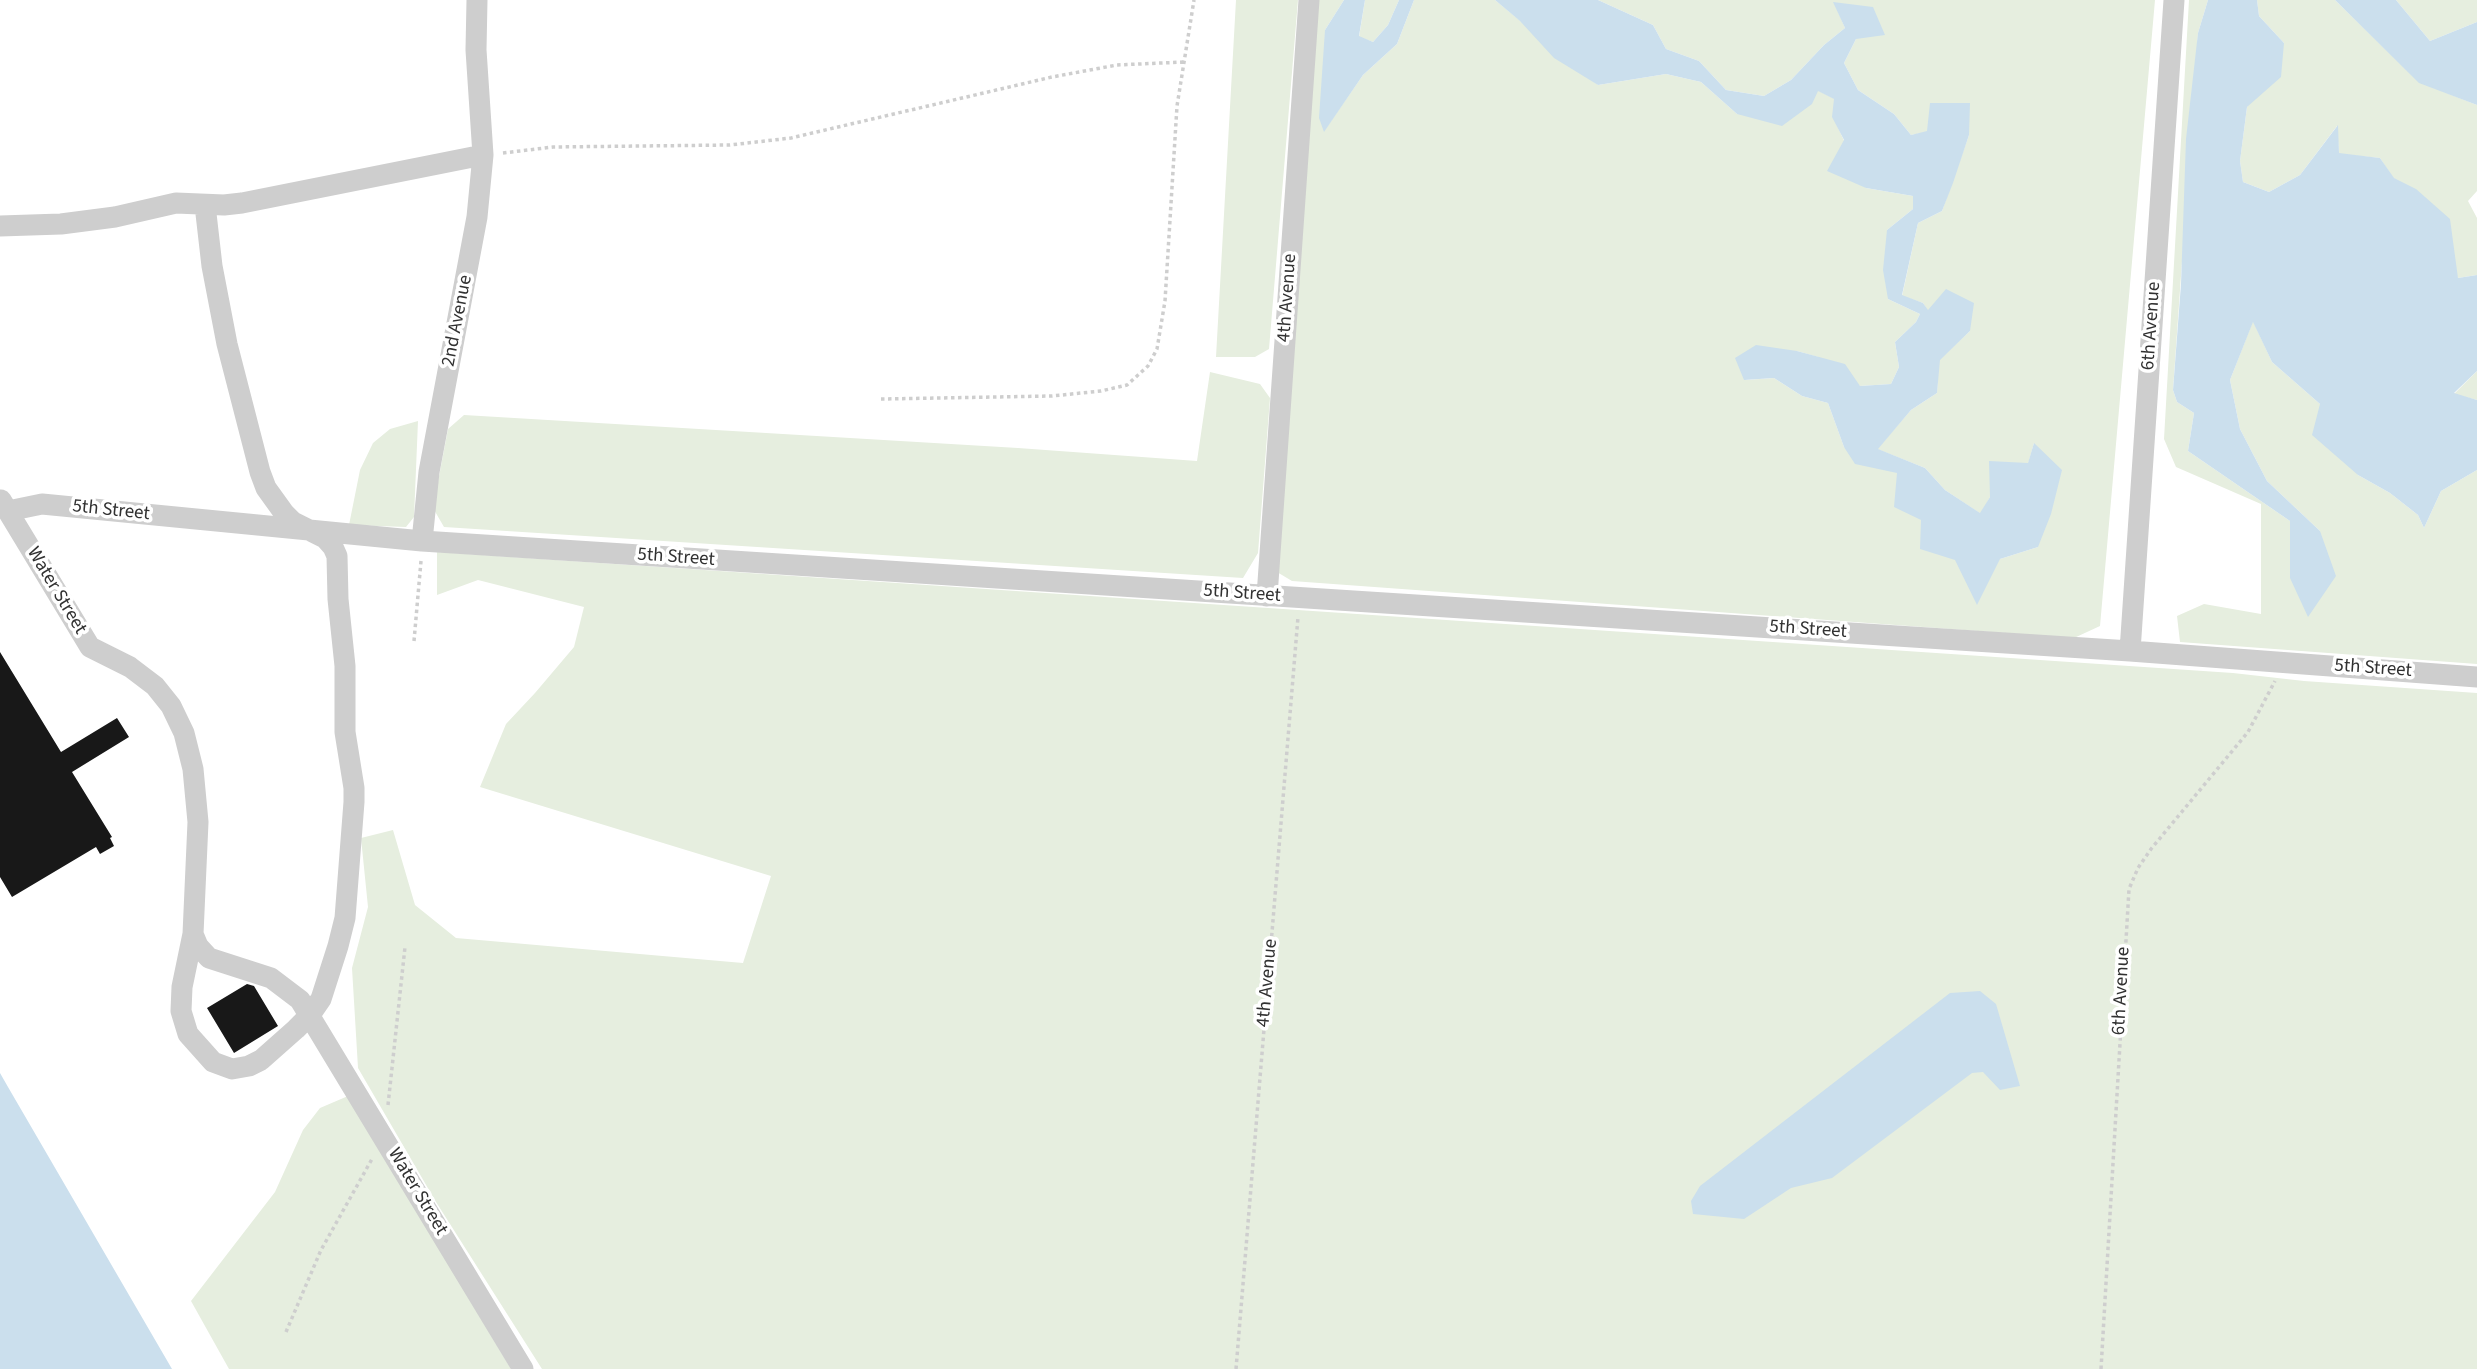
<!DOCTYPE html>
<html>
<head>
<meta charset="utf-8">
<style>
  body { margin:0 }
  canvas { display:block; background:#fff }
</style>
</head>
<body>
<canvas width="2477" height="1369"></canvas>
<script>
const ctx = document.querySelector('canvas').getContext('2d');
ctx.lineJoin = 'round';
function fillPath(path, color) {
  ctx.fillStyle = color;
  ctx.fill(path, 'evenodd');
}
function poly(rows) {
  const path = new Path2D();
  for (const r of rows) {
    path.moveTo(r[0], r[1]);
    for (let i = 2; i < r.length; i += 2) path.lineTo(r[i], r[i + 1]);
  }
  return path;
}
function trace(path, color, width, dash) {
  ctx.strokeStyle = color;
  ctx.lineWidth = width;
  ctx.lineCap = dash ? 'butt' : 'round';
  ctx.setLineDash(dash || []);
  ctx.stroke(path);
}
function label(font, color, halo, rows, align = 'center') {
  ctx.font = font + ' "Source Sans 3",sans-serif';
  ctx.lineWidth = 7;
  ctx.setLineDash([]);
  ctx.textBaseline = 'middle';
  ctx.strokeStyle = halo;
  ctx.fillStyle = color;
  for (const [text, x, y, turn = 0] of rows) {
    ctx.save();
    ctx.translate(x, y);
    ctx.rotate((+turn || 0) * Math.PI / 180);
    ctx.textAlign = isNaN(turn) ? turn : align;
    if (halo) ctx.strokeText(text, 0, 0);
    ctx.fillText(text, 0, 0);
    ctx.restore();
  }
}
const green = poly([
  [1236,0,1298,0,1269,349,1255,357,1216,357],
  [1318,0,1344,0,1325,30,1324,131,1363,75,1397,44,1414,0,1495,0,1598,85,1666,74,1701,82,1737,114,1817,90,1835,99,1833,117,1866,188,1913,196,1913,209,1887,230,1888,299,1920,314,1916,322,1895,342,1899,367,1891,384,1860,386,1818,357,1797,351,1745,380,1774,378,1802,396,1828,403,1844,447,1897,472,1921,520,2000,559,2038,547,2034,443,2028,464,1990,497,1981,514,1945,490,1925,468,1877,449,1911,410,1937,393,1939,360,1970,331,1928,311,1923,303,1902,296,1918,223,1942,211,1969,135,1927,132,1911,135,1894,114,1858,90,1844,63,1856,39,1834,2,1845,28,1824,45,1791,80,1764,96,1726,90,1699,61,1666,49,1653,25,1598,0,2155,0,2100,626,2074,638,1292,581,1277,572],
  [1365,0,1399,0,1388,25,1373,42,1359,37],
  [2189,0,2208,0,2198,33,2173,390,2177,402,2194,413,2188,451,2290,521,2290,578,2320,531,2267,481,2240,429,2230,380,2253,321,2272,362,2320,404,2358,475,2390,493,2418,515,2424,528,2441,491,2477,470,2477,664,2180,642,2177,616,2204,604,2261,614,2261,504,2176,467,2164,439],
  [2257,0,2335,0,2419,82,2477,105,2477,191,2468,201,2477,218,2477,275,2458,278,2416,190,2393,178,2380,158,2339,154,2337,126,2300,175,2269,192,2243,182,2240,161,2247,107,2284,43,2259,16],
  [2396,0,2477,0,2477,22,2430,41],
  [2477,371,2477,400,2454,394],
  [1210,372,1260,384,1270,398,1258,553,1243,578,444,527,433,508,448,429,464,415,1018,448,1197,461],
  [418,421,414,517,406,527,349,525,360,470,373,443,390,429],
  [437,552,2233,673,2304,681,2477,693,2477,1369,542,1369,436,1202,358,1068,352,968,368,907,361,838,393,830,415,905,456,938,743,963,771,876,480,787,506,724,535,693,574,647,584,607,478,580,437,595],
  [348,1096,511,1369,229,1369,191,1301,275,1192,303,1130,320,1108]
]);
const water = poly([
  [1344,0,1365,0,1359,36,1373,42,1388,25,1399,0,1414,0,1397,44,1363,75,1324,132,1319,118,1325,30],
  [1495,0,1598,0,1653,25,1666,49,1699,61,1726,90,1764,96,1791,80,1824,45,1845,28,1833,2,1873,7,1885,35,1856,39,1844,63,1858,90,1894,114,1911,135,1927,131,1930,103,1970,103,1969,135,1953,183,1942,211,1918,223,1902,295,1923,303,1928,310,1946,289,1974,303,1970,331,1940,360,1937,393,1911,410,1878,449,1925,468,1945,490,1980,513,1990,497,1989,461,2028,463,2034,443,2062,470,2051,514,2038,547,2000,559,1977,605,1955,560,1920,549,1921,520,1894,507,1897,473,1855,464,1844,447,1828,403,1802,396,1774,378,1744,380,1735,358,1756,345,1797,351,1845,364,1860,386,1891,384,1899,367,1895,342,1916,322,1920,314,1888,299,1883,270,1887,230,1913,209,1913,196,1866,188,1827,171,1844,140,1832,117,1834,99,1818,91,1812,104,1782,126,1737,114,1701,82,1666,74,1598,85,1554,58,1520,21],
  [2208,0,2257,0,2259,16,2284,43,2281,77,2247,107,2240,161,2243,182,2269,192,2300,175,2338,125,2339,153,2380,158,2394,178,2416,189,2450,219,2458,278,2477,275,2477,371,2454,393,2477,400,2477,470,2441,491,2424,528,2418,515,2390,493,2358,475,2312,435,2320,404,2272,362,2253,322,2230,380,2240,429,2267,481,2320,531,2336,576,2308,617,2290,578,2290,521,2188,451,2194,413,2177,402,2173,390,2181,284,2186,139,2198,33],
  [2335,0,2396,0,2430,41,2477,22,2477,105,2419,83],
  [1980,991,1996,1004,2020,1086,2000,1090,1983,1072,1972,1073,1832,1178,1791,1188,1744,1219,1693,1214,1691,1201,1700,1186,1950,993],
  [0,1073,8,1087,172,1369,0,1369]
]);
const building = poly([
  [0,652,61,752,117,718,129,737,72,772,112,837,110,838,114,846,100,854,96,847,12,897,0,877],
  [247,984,254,986,278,1026,234,1053,207,1008]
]);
const path = poly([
  [503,153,553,147,730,145,791,138,1052,77,1117,65,1184,62],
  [881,399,1052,396,1101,391,1127,385,1148,366,1157,349,1165,301,1177,106,1194,0],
  [414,641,421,561],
  [388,1105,405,947],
  [286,1332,321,1250,372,1159],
  [1236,1369,1298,617],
  [2101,1369,2129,889,2138,868,2151,849,2248,732,2275,681]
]);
const minor = poly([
  [0,226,61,224,115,217,176,203,224,205,242,203,483,155],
  [1,500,90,647,130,667,155,686,171,706,184,733,193,769,198,822,193,934,198,946,209,958,271,978,300,1000,523,1369],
  [8,511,42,504,422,541,2130,651,2477,677],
  [422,541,429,472,477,217,483,155,476,50,477,0],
  [1267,596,1309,0],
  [2130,651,2174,0],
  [193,934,182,987,181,1011,188,1034,213,1062,232,1069,249,1066,261,1060,296,1029,310,1015,321,999,338,946,345,918,354,802,354,788,345,732,345,666,338,599,337,556,333,547,325,538,293,522,284,513,266,488,260,472,227,344,212,266,205,205]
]);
const streetNames = [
  ["4th Avenue",1288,298,-86],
  ["2nd Avenue",458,321,-79],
  ["6th Avenue",2152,326,-86],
  ["5th Street",111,511,6],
  ["5th Street",676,558,4],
  ["Water Street",56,591,59],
  ["5th Street",1242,594,4],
  ["5th Street",1808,630,4],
  ["5th Street",2373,669,4],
  ["4th Avenue",1268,983,-85],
  ["6th Avenue",2122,991,-87],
  ["Water Street",417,1192,59]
];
fillPath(green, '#e6eedf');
fillPath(water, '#cbdfed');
fillPath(building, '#181818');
trace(path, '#cecece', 3.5, [3.5, 3.5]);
trace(minor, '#cecece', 21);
label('19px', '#313131', '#fff', streetNames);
</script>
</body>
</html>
